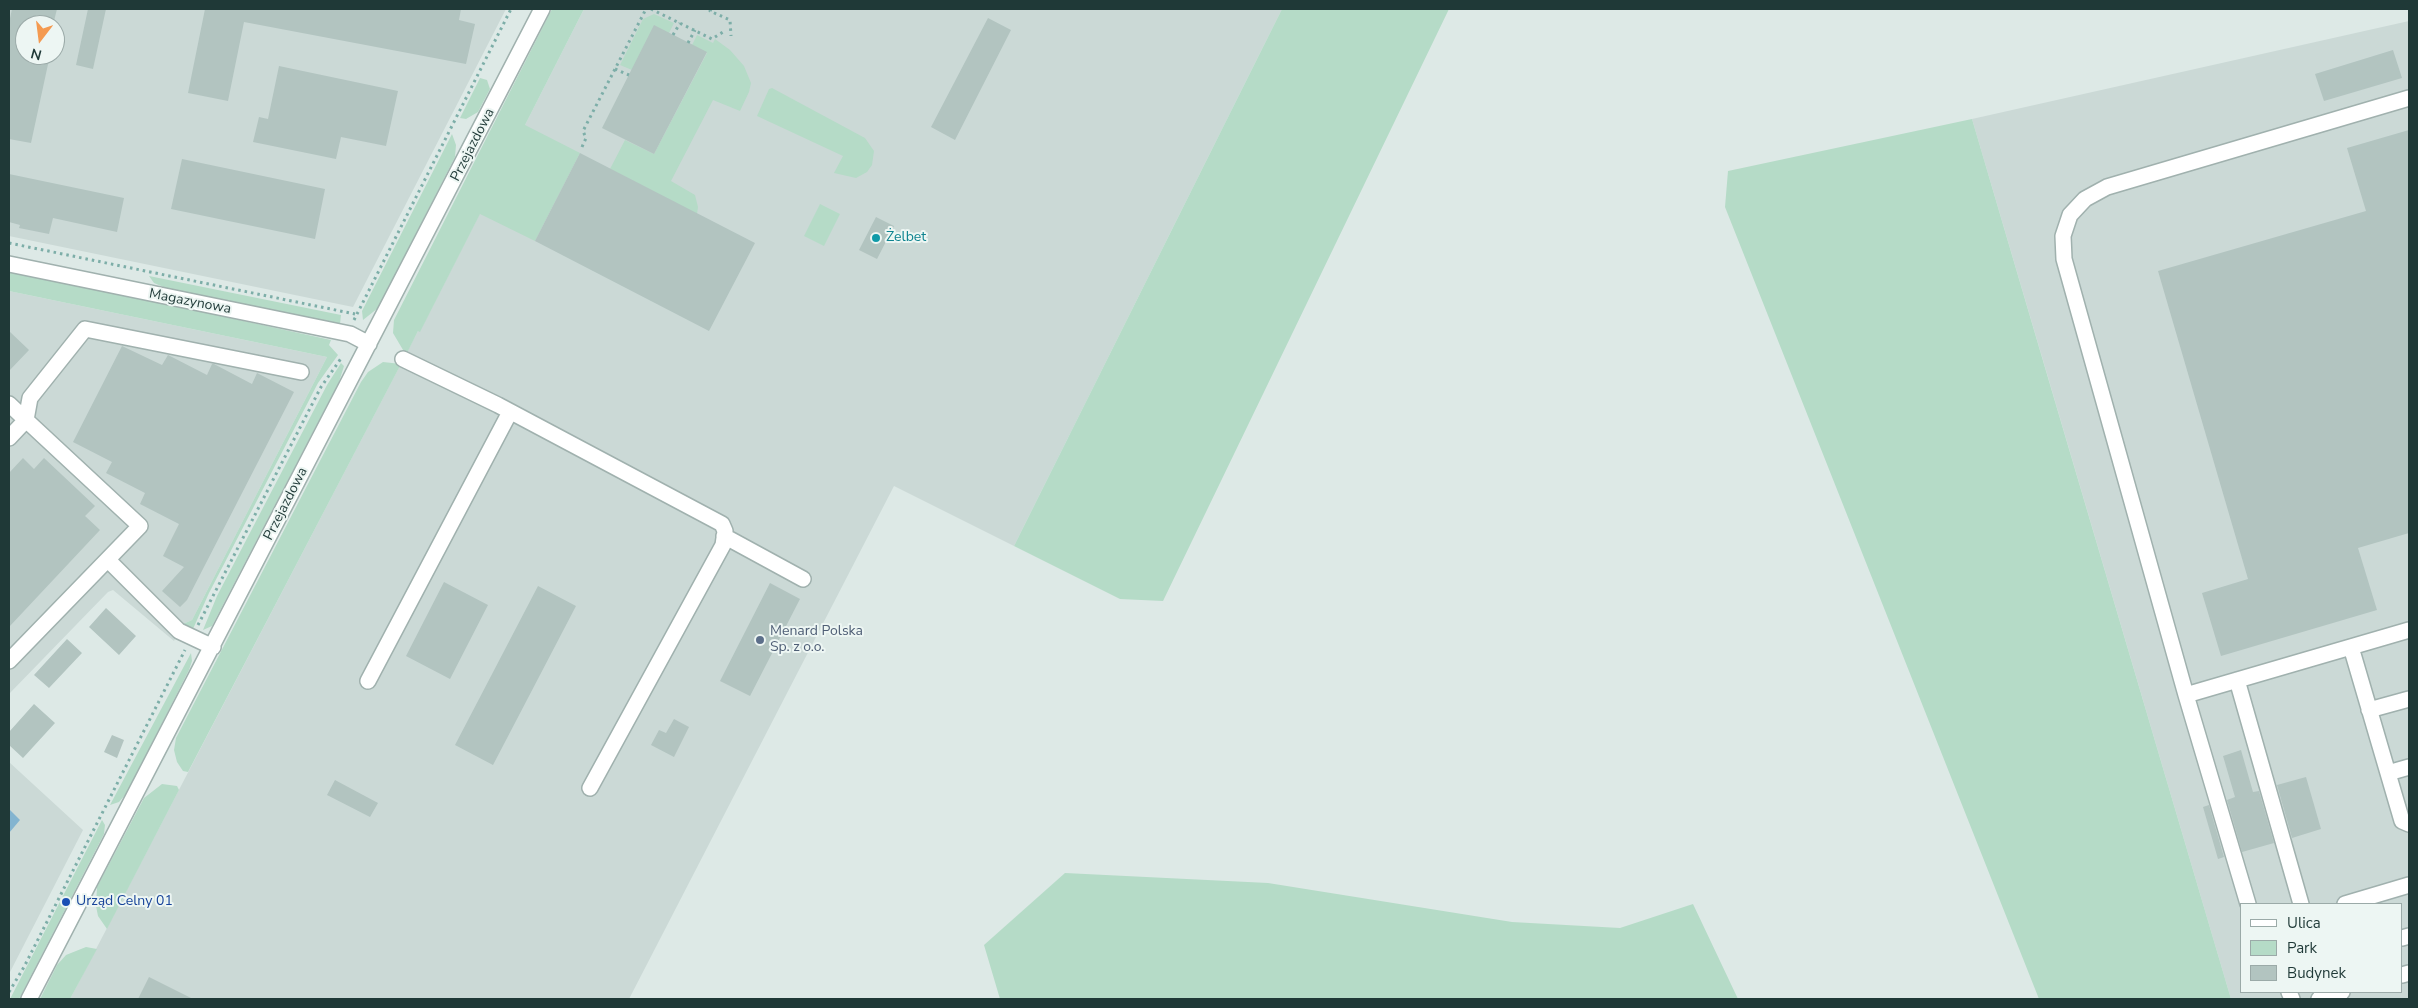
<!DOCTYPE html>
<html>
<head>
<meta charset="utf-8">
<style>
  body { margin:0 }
  #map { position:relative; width:2418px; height:1008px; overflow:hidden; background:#dde9e6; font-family:"Nunito Sans",sans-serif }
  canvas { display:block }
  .frame { position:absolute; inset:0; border:10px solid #1f3937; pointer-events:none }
  .legend { position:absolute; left:2240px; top:903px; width:162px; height:90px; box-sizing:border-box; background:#edf6f3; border:1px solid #9baaa8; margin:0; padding:6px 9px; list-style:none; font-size:15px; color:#1f3937 }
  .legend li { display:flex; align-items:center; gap:10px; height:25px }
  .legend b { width:25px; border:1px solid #9baaa8 }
  .north { position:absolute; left:15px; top:15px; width:50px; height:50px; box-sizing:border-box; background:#edf6f3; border:1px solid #9baaa8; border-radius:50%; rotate:195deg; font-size:14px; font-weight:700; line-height:20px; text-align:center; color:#1f3937 }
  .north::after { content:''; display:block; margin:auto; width:18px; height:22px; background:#f49a50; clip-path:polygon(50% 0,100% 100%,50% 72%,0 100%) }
</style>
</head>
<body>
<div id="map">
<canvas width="2418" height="1008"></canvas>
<div class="frame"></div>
<ul class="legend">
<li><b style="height:6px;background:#fff"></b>Ulica</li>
<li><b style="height:14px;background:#b5dbc7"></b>Park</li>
<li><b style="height:14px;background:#b2c4c0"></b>Budynek</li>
</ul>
<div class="north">N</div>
</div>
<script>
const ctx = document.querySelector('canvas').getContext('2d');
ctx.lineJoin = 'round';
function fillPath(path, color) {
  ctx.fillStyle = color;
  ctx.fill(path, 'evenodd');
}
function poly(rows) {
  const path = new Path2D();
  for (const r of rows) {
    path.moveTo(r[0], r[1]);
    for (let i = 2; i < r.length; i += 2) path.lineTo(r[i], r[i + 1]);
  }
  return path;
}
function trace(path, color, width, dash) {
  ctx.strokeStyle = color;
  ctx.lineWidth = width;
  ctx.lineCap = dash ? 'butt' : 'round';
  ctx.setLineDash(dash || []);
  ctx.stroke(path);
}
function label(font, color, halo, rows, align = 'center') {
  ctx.font = font + ' "Nunito Sans",sans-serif';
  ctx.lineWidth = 4;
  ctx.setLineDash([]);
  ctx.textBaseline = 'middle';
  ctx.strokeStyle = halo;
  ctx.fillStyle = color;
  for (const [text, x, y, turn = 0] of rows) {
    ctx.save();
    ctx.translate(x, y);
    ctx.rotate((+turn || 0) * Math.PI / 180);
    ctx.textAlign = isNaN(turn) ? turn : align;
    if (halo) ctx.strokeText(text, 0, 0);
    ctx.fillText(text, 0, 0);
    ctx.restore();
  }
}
const built = poly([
  [9,9,506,9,353,307,9,236],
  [25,25,55,25,55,55,25,55],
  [584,9,1282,9,1014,546,894,486,629,999,70,999,418,331,420,331],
  [2409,21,2409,999,2231,999,1972,119],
  [2242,904,2402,904,2402,992,2242,992],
  [9,291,327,357,192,620,183,624,174,641,113,590,108,592,9,694],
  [9,762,83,830,9,974]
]);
const green = poly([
  [552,9,584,9,525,125,580,153,535,241,480,214,420,332,418,331,406,355,393,333,394,320],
  [1282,9,1449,9,1163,601,1120,599,1014,546],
  [654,14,674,23,669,33,632,70,620,65,643,19],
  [697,35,713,43,715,39,730,50,744,66,751,83,749,92,740,111,713,100,671,181,695,195,698,207,697,214,610,169,625,140,654,154,707,53,692,45],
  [480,78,487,80,490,89,478,112,466,119,460,118],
  [772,88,865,138,874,151,872,165,867,172,856,178,834,173,843,156,757,116,769,89],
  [1972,119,2046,371,2231,999,2039,999,1725,207,1728,171],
  [452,134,456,145,455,157,378,308,363,320,362,311],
  [820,204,840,214,824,246,804,236],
  [9,270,331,340,329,345,338,355,318,383,209,593,193,629,183,624,192,620,327,357,9,291],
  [149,276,341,315,340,324,166,288,154,283],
  [383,362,401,364,188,772,183,771,177,762,174,750,176,738,361,382,368,372],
  [341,363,344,366,339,382,212,626,203,630,217,596,327,385],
  [191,653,192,661,189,670,126,794,119,802,110,805],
  [162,784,177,786,179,790,107,929,98,916,96,906,97,887,144,798],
  [102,820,105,825,104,834,19,999,10,999],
  [1065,873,1268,883,1512,922,1620,928,1693,904,1738,999,1000,999,984,945],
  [86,947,97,949,70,999,40,999,57,965,66,955]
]);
const water = poly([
  [9,809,20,820,9,833]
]);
const building = poly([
  [12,9,57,9,53,25,25,25,25,55,50,55,31,143,9,139,9,23],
  [88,9,106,9,93,69,76,65],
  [205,9,461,9,459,20,475,24,466,64,244,22,228,101,188,93],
  [988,18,1011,30,955,140,931,127],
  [654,25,707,52,654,154,602,128],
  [2393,50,2402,78,2324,101,2315,74],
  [279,66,398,91,386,146,341,137,336,159,253,142,259,117,268,119],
  [2409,130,2409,533,2358,548,2377,610,2221,656,2202,593,2248,579,2158,271,2366,211,2347,148],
  [580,153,755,243,709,331,535,241],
  [182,159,325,189,315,239,171,209],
  [9,174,124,198,117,232,53,218,49,234,19,228,20,225,9,222],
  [876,217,894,226,877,259,859,250],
  [9,331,29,350,9,371],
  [122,346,162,365,168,355,170,356,207,375,212,364,214,364,252,384,257,373,294,392,187,600,180,607,162,591,184,567,163,556,179,524,140,504,145,493,106,473,112,462,73,442],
  [23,458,34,469,44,458,95,506,85,516,100,530,9,627,9,473],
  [444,582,488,605,450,679,406,656],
  [770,583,800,599,750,696,720,681],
  [538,586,576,606,493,765,455,745],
  [106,608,136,636,119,655,89,627],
  [67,639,82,653,49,688,34,675],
  [34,704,55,723,23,758,9,745,9,732],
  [674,719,689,727,674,757,651,745,659,730,666,733],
  [112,735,124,740,117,758,104,752],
  [2241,750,2253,792,2259,791,2274,843,2242,852,2227,800,2235,797,2223,756],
  [2306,777,2321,829,2292,838,2277,785],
  [335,780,378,803,370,817,327,795],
  [2209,805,2224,857,2218,859,2203,807],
  [149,977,193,999,138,999]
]);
const path = poly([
  [651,9,712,39,723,32],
  [711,9,710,11,730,20,731,36],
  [673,35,680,23],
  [688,43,695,30],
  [615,69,629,75],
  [582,147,586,138,583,131,646,9],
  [9,243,355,314],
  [354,320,511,9],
  [198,625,321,387,342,357],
  [9,992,24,967,185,650]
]);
const minor = poly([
  [9,264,350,334,369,344],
  [403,359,498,405,722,524,725,531,723,545,590,788],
  [9,404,26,420,30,398,85,329,301,372],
  [9,438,26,420,140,526,9,661],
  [724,536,803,579],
  [108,560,179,631,213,647],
  [2351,647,2402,821,2409,824],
  [2237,680,2301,904],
  [368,681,510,412],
  [2186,695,2409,630],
  [2369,710,2409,699],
  [2388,773,2409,767],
  [2248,904,2186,695,2064,259,2063,236,2070,215,2085,199,2107,187,2409,98],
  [2345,904,2409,885],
  [2402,938,2409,936],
  [2402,975,2409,973],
  [2289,992,2292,999],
  [29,999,542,9],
  [2319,999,2342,992]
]);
const markers = [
  [876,238,5,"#0f9aa8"],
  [760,640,5,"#5c6f8a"],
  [66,902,5,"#1a4fb4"]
];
const streetNames = [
  ["Przejazdowa",473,145,-63],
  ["Magazynowa",190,302,11],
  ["Przejazdowa",286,504,-63]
];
const cultureNames = [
  ["Żelbet",886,238]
];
const serviceNames = [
  ["Menard Polska",770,632],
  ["Sp. z o.o.",770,648]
];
const transitNames = [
  ["Urząd Celny 01",76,902]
];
fillPath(built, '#cbd9d6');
fillPath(green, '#b5dbc7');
fillPath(water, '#83b4d0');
fillPath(building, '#b2c4c0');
trace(minor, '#a0b1ae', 18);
trace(path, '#7daea8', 3, [2.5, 4]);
trace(minor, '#fff', 15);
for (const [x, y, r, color] of markers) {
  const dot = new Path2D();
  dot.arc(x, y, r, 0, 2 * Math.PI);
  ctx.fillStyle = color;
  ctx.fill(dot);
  trace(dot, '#edf6f3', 2);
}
label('14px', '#1f3937', '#edf6f3', streetNames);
label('14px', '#0d838f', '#edf6f3', cultureNames, 'left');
label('14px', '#4e5e75', '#edf6f3', serviceNames, 'left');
label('14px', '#164399', '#edf6f3', transitNames, 'left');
</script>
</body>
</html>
